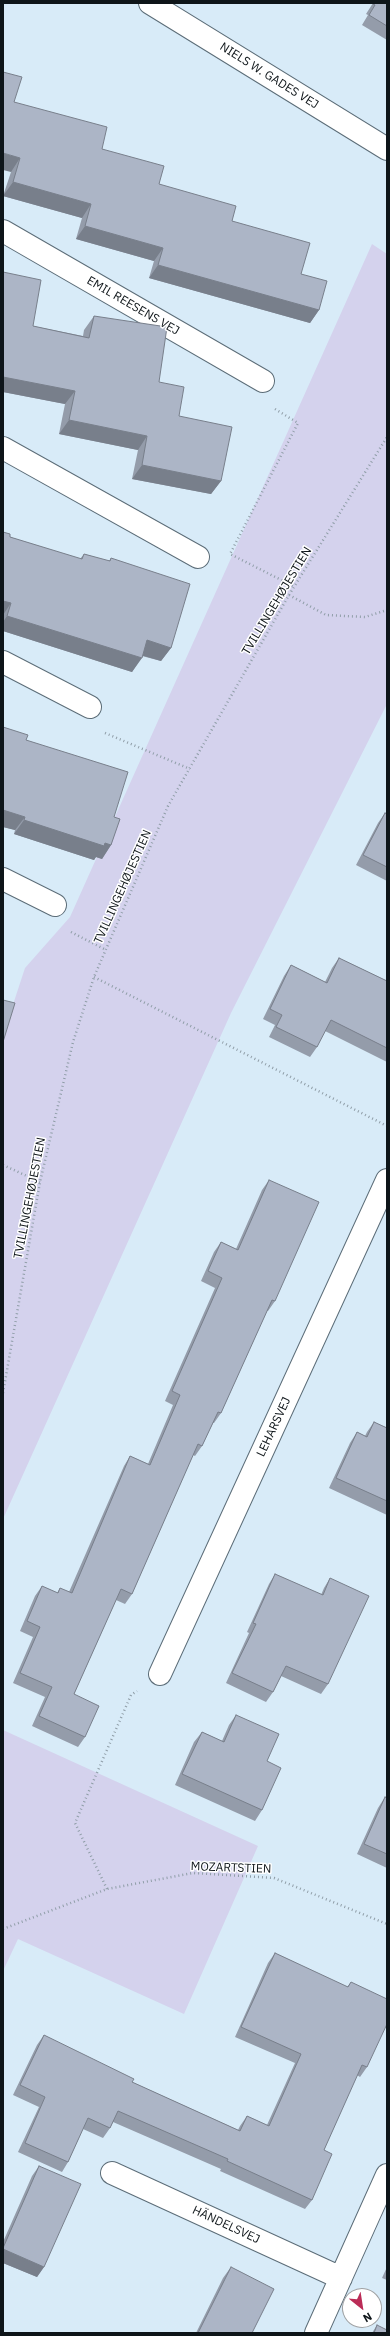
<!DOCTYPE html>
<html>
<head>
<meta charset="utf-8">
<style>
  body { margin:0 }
  #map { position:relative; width:390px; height:2336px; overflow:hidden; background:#d8ebf8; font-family:"IBM Plex Sans",sans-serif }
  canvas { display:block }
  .frame { position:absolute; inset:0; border:4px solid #0e1519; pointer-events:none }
  .north { position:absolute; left:342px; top:2288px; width:40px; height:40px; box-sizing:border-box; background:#fff; border:1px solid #9fa1a3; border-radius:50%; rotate:150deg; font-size:11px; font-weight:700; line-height:16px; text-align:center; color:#0e1519 }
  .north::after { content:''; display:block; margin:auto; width:14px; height:18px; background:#bb2c57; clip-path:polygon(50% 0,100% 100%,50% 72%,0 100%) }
</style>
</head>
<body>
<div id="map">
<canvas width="390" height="2336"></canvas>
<div class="frame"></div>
<div class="north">N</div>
</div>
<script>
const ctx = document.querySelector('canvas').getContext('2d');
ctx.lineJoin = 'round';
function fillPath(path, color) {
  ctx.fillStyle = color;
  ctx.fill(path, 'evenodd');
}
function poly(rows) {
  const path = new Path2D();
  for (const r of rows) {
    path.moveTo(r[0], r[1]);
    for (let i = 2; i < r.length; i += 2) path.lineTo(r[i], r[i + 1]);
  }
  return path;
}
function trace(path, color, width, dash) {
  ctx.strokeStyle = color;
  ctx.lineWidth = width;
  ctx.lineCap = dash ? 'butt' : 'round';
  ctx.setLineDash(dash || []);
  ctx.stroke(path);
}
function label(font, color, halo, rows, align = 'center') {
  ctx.font = font + ' "IBM Plex Sans",sans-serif';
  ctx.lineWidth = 3;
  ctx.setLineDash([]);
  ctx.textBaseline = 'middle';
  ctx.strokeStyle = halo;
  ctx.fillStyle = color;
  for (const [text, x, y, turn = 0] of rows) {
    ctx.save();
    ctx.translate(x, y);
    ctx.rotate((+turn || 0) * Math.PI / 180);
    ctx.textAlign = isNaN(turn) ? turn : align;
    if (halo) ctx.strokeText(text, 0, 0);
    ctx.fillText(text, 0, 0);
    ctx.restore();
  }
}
const green = poly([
  [372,244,387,254,387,704,231,1013,3,1519,3,1035,25,968,70,917],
  [3,1730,258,1846,184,2014,18,1939,3,1971]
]);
const path = poly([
  [275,409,298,423,230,554,295,587],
  [289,595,326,615,365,617,387,610],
  [105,733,190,769],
  [71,932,106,950],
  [94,977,387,1126],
  [3,1165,40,1182],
  [3,1393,40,1182,73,1042,94,977,168,806,289,595,387,437],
  [107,1889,75,1823,131,1695,137,1691],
  [3,1929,107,1889,193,1873,274,1878,387,1924]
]);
const minor = poly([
  [150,3,387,149],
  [3,231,263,381],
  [3,448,198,557],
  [3,662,90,707],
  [3,879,55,905],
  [160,1674,387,1180],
  [112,2173,341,2278],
  [316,2333,387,2175]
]);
const wall = poly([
  [373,3,387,3,387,40,362,25,368,15,366,14],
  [14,102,102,149,159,184,232,221,301,274,319,310,310,323,149,278,154,261,76,239,82,218,3,196,11,172],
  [3,272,33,326,83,336,84,330,94,316,159,382,179,416,221,481,211,494,132,479,138,450,59,434,65,404,3,392],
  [3,532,10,537,80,559,84,554,109,561,111,558,171,648,161,661,142,656,132,672,3,631],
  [3,727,26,740,114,817,111,845,102,859,96,857,94,860,14,834,15,830,3,827],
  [385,813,387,814,387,881,356,865,378,823],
  [339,958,387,981,387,1062,325,1031,317,1047,310,1057,269,1037,275,1025,263,1019,284,976,291,965,325,982,332,968],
  [269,1180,275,1301,268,1311,267,1311,221,1413,214,1423,213,1423,202,1446,195,1456,193,1455,132,1594,125,1604,116,1600,74,1694,85,1737,78,1747,32,1726,45,1697,13,1683,33,1637,20,1631,35,1596,42,1586,57,1593,60,1588,69,1592,124,1466,130,1456,148,1464,173,1405,165,1401,215,1288,201,1281,214,1252,221,1242,236,1249,262,1190],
  [374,1422,387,1428,387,1515,329,1488,350,1443,357,1432,365,1436,367,1432],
  [275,1574,321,1595,324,1588,330,1578,328,1684,321,1694,281,1676,273,1692,266,1702,226,1683,249,1633,247,1632,269,1584],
  [236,1715,267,1761,262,1810,255,1821,175,1785,194,1742,202,1732,222,1741,229,1725],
  [385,1797,387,1798,387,1868,357,1854,378,1808],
  [275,1953,347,1987,351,1982,367,2067,360,2077,357,2075,324,2150,312,2200,305,2209,220,2171,221,2169,113,2122,110,2128,103,2138,83,2129,68,2162,62,2172,18,2152,39,2107,13,2095,37,2045,44,2035,132,2082,238,2130,240,2126,247,2116,267,2125,295,2063,235,2037,268,1963],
  [39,2166,44,2267,37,2277,3,2263,3,2242,32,2176],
  [231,2267,252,2333,196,2333,223,2278],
  [387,2267,387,2280,382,2278],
  [377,2325,387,2333,372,2333]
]);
const shadedWall = poly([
  [3,153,20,158,11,172,3,170],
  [13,182,91,204,82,218,3,196],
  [85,226,163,248,154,261,76,239],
  [158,265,319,310,310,323,149,278],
  [3,377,75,391,65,404,3,392],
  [69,420,147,436,138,450,59,434],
  [142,465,221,481,211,494,132,479],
  [3,601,11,603,3,615],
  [7,616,142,658,132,672,3,631,3,622],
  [147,640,171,648,161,661,137,654],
  [3,810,25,817,15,830,3,827],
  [24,820,105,843,111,845,102,859,96,857,94,860,14,834],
  [3,2249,44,2267,37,2277,3,2263]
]);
const building = poly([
  [374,3,387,3,387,26,369,15,375,5,373,4,374,3],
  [3,72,22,77,14,102,107,127,102,149,164,166,159,184,236,206,232,221,310,243,301,274,327,281,319,310,158,265,163,248,85,226,91,204,13,182,20,158,3,153,3,72],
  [3,272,41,280,33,326,89,338,94,316,167,327,159,382,184,387,179,416,232,427,221,481,142,465,147,436,69,420,75,391,3,377,3,272],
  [3,532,10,534,10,537,82,559,84,554,110,561,111,558,190,584,171,648,147,640,142,658,7,616,11,603,3,601,3,532],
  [3,727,28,735,26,740,128,772,114,817,120,819,111,845,105,843,104,846,24,820,25,817,3,810,3,727],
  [385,813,387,814,387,867,363,855,385,813],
  [339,958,387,981,387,1048,331,1020,317,1047,276,1027,282,1015,270,1009,291,965,327,983,339,958],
  [3,1000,15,1003,3,1042,3,1000],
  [269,1180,319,1202,275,1301,272,1300,221,1413,218,1412,202,1446,198,1444,132,1594,121,1589,74,1694,99,1706,85,1737,39,1716,52,1687,20,1673,40,1627,27,1621,42,1586,58,1593,60,1588,72,1593,130,1456,150,1465,180,1395,172,1391,222,1278,208,1271,221,1242,238,1250,269,1180],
  [374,1422,387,1428,387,1501,336,1478,357,1432,367,1437,374,1422],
  [275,1574,323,1595,330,1578,369,1596,328,1684,286,1666,273,1692,232,1673,256,1624,253,1623,275,1574],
  [236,1715,279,1734,267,1761,281,1768,262,1810,182,1774,202,1732,224,1742,236,1715],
  [385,1797,387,1798,387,1854,364,1844,385,1797],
  [275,1953,348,1987,351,1982,387,1999,387,2024,367,2067,362,2065,324,2150,332,2154,312,2200,227,2161,228,2159,118,2111,110,2128,88,2118,68,2162,25,2143,45,2097,20,2085,44,2035,134,2079,132,2082,240,2131,247,2116,269,2126,301,2054,241,2027,275,1953],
  [39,2166,81,2184,44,2267,3,2249,3,2248,39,2166],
  [231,2267,274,2289,252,2333,198,2333,231,2267],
  [377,2325,387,2330,387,2333,374,2333,377,2325]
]);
const streetNames = [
  ["NIELS W. GADES VEJ",269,76,32],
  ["EMIL REESENS VEJ",133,306,30],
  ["TVILLINGEHØJESTIEN",277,601,-59],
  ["TVILLINGEHØJESTIEN",123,887,-66],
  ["TVILLINGEHØJESTIEN",30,1198,-79],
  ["LEHARSVEJ",274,1427,-65],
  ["MOZARTSTIEN",231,1868,2],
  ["HÄNDELSVEJ",226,2225,25]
];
fillPath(green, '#d4d2ed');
trace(minor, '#5c6d78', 24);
trace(path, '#909ea8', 2.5, [1, 3]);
trace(minor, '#fff', 22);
fillPath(wall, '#949caa');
fillPath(shadedWall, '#787f8b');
fillPath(building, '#acb5c6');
trace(building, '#787f8b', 1);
label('12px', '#0e1519', '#fff', streetNames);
</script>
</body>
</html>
